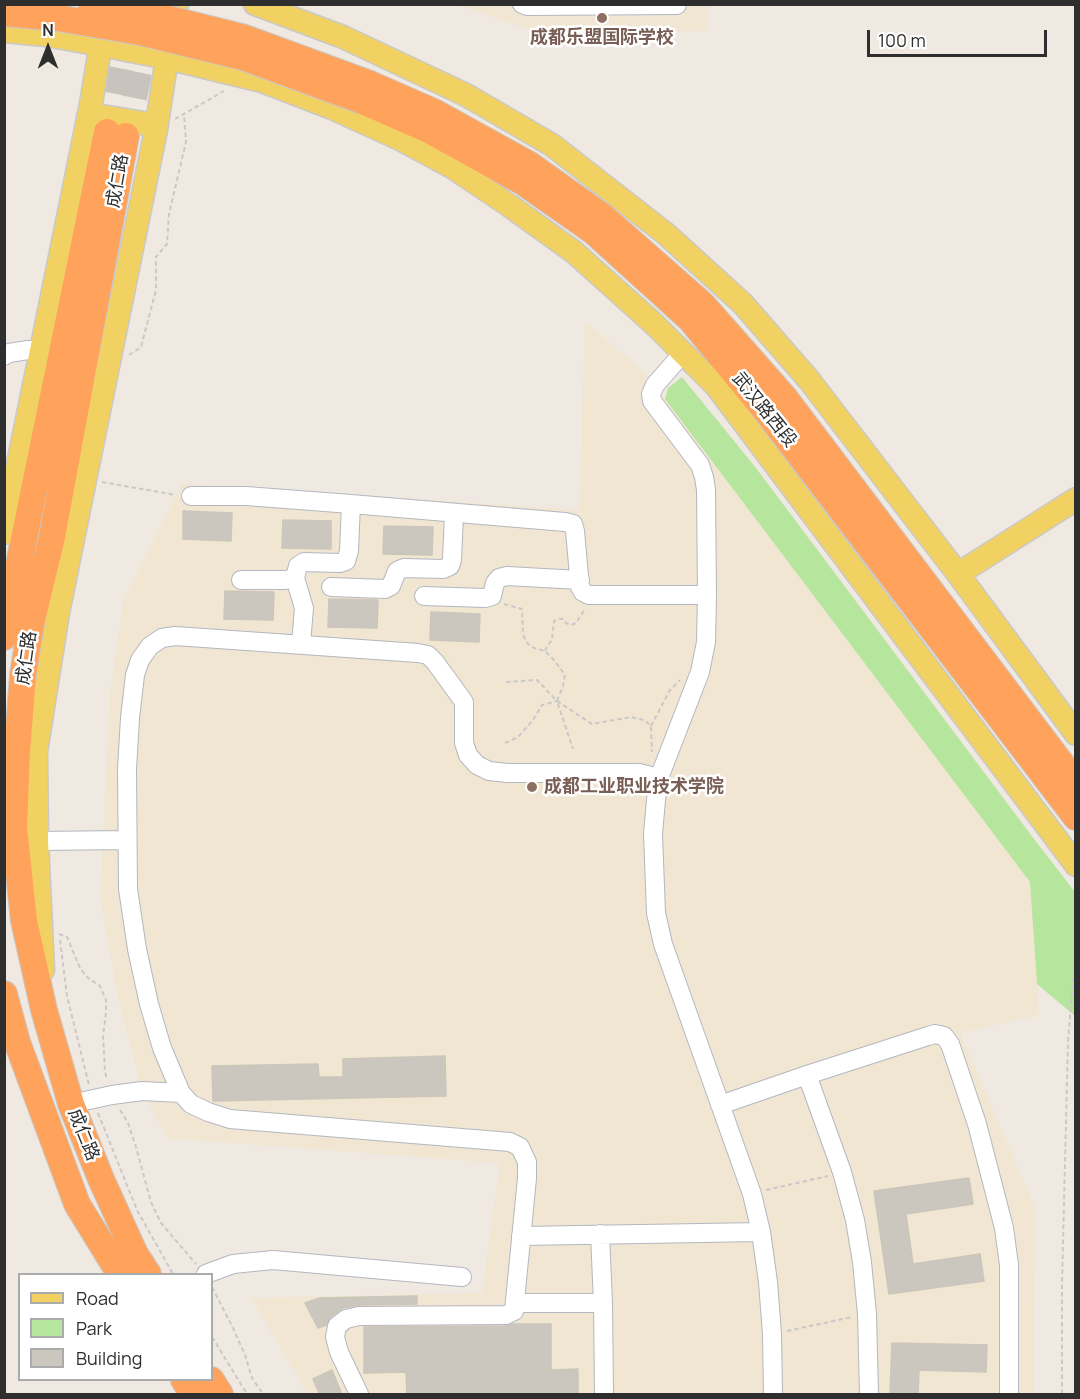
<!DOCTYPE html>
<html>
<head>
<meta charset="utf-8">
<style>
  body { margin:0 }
  #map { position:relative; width:1080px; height:1399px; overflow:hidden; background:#efe9e1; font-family:Manrope,sans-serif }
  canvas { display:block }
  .frame { position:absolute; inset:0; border:6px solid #2e2e2e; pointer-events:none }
  .legend { position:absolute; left:18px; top:1273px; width:195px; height:108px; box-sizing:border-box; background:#fff; border:2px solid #ababab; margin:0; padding:8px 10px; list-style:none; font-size:18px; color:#2e2e2e }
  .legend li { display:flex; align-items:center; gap:12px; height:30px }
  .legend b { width:30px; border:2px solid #ababab }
  .north { position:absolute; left:18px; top:18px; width:60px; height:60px; -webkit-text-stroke:4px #fff; paint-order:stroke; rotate:0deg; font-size:16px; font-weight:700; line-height:24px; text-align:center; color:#2e2e2e }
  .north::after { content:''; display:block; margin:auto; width:21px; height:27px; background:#2e2e2e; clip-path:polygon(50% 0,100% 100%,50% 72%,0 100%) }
  .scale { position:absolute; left:867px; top:30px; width:180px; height:27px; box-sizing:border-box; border:3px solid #2e2e2e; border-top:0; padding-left:8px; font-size:18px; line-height:21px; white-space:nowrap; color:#2e2e2e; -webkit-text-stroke:4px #fff; paint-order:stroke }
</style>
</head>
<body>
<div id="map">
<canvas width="1080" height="1399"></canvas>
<div class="frame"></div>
<ul class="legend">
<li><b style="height:8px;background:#f2d163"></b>Road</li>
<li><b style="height:16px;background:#b6e59e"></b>Park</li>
<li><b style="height:16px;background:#cbc7bf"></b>Building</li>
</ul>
<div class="north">N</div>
<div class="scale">100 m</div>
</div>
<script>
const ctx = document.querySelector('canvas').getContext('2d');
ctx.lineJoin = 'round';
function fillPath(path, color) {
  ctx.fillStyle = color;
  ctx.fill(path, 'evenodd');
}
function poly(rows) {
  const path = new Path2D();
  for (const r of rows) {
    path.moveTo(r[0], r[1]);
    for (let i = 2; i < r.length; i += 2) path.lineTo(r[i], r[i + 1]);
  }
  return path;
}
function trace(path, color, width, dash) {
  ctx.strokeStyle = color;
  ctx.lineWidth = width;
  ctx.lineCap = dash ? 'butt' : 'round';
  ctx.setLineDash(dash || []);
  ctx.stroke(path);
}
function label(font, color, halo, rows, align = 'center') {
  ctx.font = font + ' Manrope,"Noto Sans SC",sans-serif';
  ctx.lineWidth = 5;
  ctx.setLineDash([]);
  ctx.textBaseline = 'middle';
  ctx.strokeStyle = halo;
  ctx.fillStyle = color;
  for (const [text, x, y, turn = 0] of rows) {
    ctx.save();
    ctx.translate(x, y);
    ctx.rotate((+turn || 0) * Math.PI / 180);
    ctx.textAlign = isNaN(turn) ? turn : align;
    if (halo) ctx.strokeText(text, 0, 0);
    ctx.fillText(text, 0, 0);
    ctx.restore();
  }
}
const education = poly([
  [458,5,708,5,708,31,536,32],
  [585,321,646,374,1030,882,1039,1015,960,1033,1036,1210,1033,1394,308,1394,251,1298,482,1293,500,1163,167,1138,142,1091,118,999,100,896,110,693,123,601,182,484,579,510]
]);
const green = poly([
  [682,377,756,468,1034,839,1075,892,1075,1016,1037,984,1030,882,665,399,668,388]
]);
const building = poly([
  [183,511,232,513,231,541,183,539,183,511],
  [283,520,331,521,331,549,282,548,283,520],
  [384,526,433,527,432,555,383,554,384,526],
  [225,591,274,592,273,620,224,619,225,591],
  [329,599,378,600,377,628,328,627,329,599],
  [431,612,480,614,479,642,430,640,431,612],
  [445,1056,446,1096,213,1101,212,1066,318,1064,319,1077,343,1077,343,1059,445,1056],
  [969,1178,973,1204,906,1214,913,1264,980,1254,984,1281,889,1294,874,1191,969,1178],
  [417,1296,417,1304,359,1305,343,1308,330,1317,326,1325,318,1328,305,1303,320,1298,417,1296],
  [513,1324,551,1324,551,1370,578,1369,578,1395,407,1395,406,1372,364,1373,364,1327,506,1326,513,1324],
  [892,1343,987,1345,986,1372,919,1370,918,1395,890,1395,892,1343],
  [332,1370,342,1395,320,1395,313,1379,332,1370]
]);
const highwayTunnel = poly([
  [107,132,128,28],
  [126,136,148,30]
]);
const path = poly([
  [175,119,224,91],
  [129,355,141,347,156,290,156,257,167,244,169,214,186,142,184,115],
  [102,482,176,495],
  [504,604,522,609,523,635,528,644,534,648,545,651,554,660,565,675,563,686,557,701,573,749],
  [545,651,547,646,552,640,554,621,558,619,563,619,566,623,571,625,576,623,585,609],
  [506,682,537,680,557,701,592,724,631,717,644,720,651,726,652,752],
  [651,726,670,690,680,680],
  [505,743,518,737,533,720,542,705,557,701],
  [59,934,67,937,80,968,87,977,100,986,106,1000,106,1013,103,1036,105,1071,107,1080],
  [60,940,67,996,89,1085],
  [120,1110,128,1123,136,1147,151,1202,161,1223,196,1264],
  [98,1113,137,1210,173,1274],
  [766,1190,828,1176],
  [212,1287,233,1328,245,1355,252,1378,263,1394],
  [787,1331,852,1317],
  [212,1337,247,1394],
  [1062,1394,1062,1285,1068,1041,1076,945]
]);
const minor = poly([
  [522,4,527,6,677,5],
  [683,353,655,385,651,394,652,401,700,465,704,477,706,490,707,595,706,642,700,672,659,778,656,800,653,834,656,913,663,944,752,1194,761,1232,768,1282,772,1334,773,1394],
  [4,356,9,353,28,350,42,350],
  [191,496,246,496,351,504,565,522,573,524,575,531,580,587,583,592,589,595,707,595],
  [295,578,304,608,301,644],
  [241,580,285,580,295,578,298,566,304,562,340,563,346,561,349,551,351,504],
  [331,587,385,589,391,586,397,571,404,568,443,569,450,566,452,560,454,513],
  [424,596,485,598,492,596,495,583,499,578,507,576,580,580],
  [37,841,127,840],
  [807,1075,842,1172,855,1220,862,1262,867,1314,869,1394],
  [71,1104,112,1095,142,1091,181,1093],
  [720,1105,807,1075,928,1036,935,1034,944,1036,950,1044,977,1124,1004,1228,1009,1265,1009,1394],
  [600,1234,603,1303],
  [521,1236,761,1232],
  [206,1274,233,1264,273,1260,462,1277],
  [515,1303,603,1303,604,1394],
  [359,1394,339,1352,335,1337,337,1326,346,1319,359,1316,506,1315,514,1311,527,1178,527,1162,520,1147,510,1142,230,1119,208,1112,191,1104,181,1093,162,1048,149,1004,137,949,128,889,127,769,130,718,135,675,140,660,150,646,162,638,175,636,418,653,428,655,435,662,464,702,464,743,468,755,477,765,489,771,507,773,639,773,659,778]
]);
const major = poly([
  [255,4,343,37,466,95,552,145,666,234,743,304,809,380,958,574,1076,734],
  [4,31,46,35,101,45,167,58,262,81,332,108,402,140,452,167,510,206,574,252,653,323,717,387,1076,865],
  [88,117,102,116,144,123,156,130],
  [4,533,91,104,103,30],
  [958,574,1076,499],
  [43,970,37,841,36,752,58,613,156,130,167,58,177,4]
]);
const highway = poly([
  [370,84,434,112,530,165,602,216,703,305,784,397,1076,783],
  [363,101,429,130,523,182,593,231,691,320,770,416,1076,817],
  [126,136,52,537,31,624,23,675,17,752,14,828,24,921,44,1010,71,1104,101,1179,135,1254,148,1274],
  [4,637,107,132],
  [4,994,17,1042,77,1204,120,1274],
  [184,1380,193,1394],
  [211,1380,220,1394]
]);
const highwayBridge = poly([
  [91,4,141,12,242,37,370,84],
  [4,13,58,18,140,32,243,57,363,101]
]);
const markers = [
  [602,18,6,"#8d6e63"],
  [532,787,6,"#8d6e63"]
];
const educationNames = [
  ["成都乐盟国际学校",602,38],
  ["成都工业职业技术学院",544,787,"left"]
];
const streetNames = [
  ["成仁路",118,181,-80],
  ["武汉路西段",764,410,51],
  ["成仁路",27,658,-82],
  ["成仁路",83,1135,68]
];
fillPath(education, '#f0e6d1');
fillPath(green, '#b6e59e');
fillPath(building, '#cbc7bf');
trace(building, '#cbc5ba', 1.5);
trace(highwayTunnel, '#c8c4bd', 26, [26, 13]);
trace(minor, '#b4b7c1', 20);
trace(major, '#c9c9c9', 25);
trace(highway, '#c9c9c9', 28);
trace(path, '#c9c9c9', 2, [4.5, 3]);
trace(minor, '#fff', 18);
trace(major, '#f2d163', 22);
trace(highway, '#ffa35c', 26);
trace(highwayBridge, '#c9c9c9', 28, []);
trace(highwayBridge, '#ffa35c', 26);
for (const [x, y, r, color] of markers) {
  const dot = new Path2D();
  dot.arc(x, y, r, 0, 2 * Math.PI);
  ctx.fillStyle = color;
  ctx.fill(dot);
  trace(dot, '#fff', 2);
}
label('bold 18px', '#785e54', '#fff', educationNames);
label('18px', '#2e2e2e', '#fff', streetNames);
</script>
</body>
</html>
